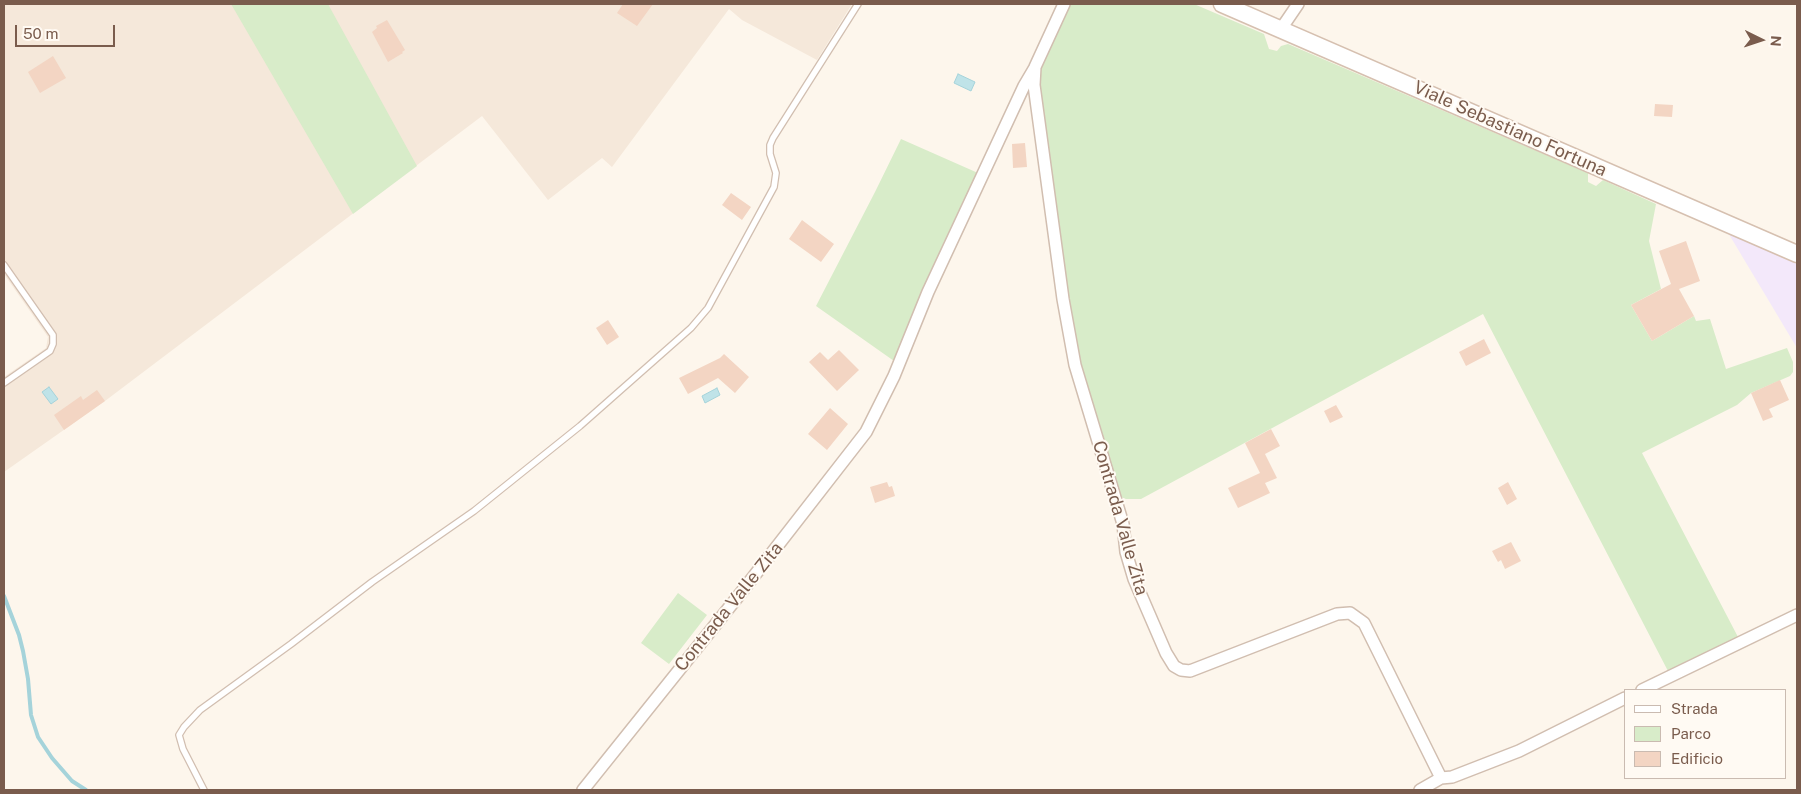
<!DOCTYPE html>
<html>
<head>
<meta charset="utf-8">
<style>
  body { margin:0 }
  #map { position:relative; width:1801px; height:794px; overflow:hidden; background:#fdf6ec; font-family:"Public Sans",sans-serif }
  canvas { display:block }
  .frame { position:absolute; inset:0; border:5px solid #7a5c4d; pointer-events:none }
  .legend { position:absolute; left:1624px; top:689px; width:162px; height:90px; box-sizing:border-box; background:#fffaf3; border:1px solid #cabbb1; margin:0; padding:6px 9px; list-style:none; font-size:15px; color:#7a5c4d }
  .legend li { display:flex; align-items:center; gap:10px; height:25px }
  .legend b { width:25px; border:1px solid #cabbb1 }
  .north { position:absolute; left:1736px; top:15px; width:50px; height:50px; -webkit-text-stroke:4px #fffaf3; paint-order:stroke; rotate:94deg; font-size:14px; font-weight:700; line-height:20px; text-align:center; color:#7a5c4d }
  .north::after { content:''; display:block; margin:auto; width:18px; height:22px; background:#7a5c4d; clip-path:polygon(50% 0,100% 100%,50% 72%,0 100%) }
  .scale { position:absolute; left:15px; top:25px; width:100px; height:22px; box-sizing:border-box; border:2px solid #7a5c4d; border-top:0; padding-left:6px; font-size:15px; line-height:18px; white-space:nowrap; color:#7a5c4d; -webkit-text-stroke:4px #fffaf3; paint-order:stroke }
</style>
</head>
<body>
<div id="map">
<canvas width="1801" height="794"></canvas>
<div class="frame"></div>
<ul class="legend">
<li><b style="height:6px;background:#fff"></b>Strada</li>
<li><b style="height:14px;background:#d8ecc9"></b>Parco</li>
<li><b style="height:14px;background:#f3d5c3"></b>Edificio</li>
</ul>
<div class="north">N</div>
<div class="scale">50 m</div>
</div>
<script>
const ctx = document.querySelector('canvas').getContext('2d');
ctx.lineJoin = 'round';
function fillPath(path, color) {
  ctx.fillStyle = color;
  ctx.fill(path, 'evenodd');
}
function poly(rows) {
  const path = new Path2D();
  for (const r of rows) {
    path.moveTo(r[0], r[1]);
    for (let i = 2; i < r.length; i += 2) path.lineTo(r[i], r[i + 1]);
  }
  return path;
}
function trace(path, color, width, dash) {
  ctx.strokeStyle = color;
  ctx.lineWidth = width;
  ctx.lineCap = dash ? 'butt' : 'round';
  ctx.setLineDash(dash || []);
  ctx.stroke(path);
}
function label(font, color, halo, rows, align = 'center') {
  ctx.font = font + ' "Public Sans",sans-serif';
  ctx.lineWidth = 4;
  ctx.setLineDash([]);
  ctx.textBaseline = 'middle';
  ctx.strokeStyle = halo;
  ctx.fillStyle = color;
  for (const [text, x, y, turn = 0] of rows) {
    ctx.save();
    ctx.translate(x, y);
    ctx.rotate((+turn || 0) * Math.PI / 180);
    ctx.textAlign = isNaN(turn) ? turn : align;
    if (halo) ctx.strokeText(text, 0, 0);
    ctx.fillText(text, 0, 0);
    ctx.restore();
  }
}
const residential = poly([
  [4,4,852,4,817,60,742,20,729,9,612,167,602,158,548,200,482,116,105,401,4,472,4,377,46,348,48,337,4,274]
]);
const education = poly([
  [1728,233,1797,264,1797,348,1730,236]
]);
const green = poly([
  [231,4,328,4,417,166,353,214],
  [1070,4,1194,4,1264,34,1269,49,1277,51,1281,46,1288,44,1588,173,1588,182,1596,186,1603,180,1656,204,1649,241,1661,289,1631,305,1652,341,1694,316,1696,321,1710,319,1726,369,1787,348,1793,362,1793,372,1790,376,1751,393,1737,405,1642,453,1738,637,1669,673,1483,314,1141,499,1126,499,1121,497,1079,366,1060,254,1039,92,1040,69,1044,56],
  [901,139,978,173,894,361,816,306,875,192],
  [678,593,707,615,669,664,641,643]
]);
const water = poly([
  [958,74,975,82,971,91,954,83,958,74],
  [49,387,58,399,51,404,42,392,49,387],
  [717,388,720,395,705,403,702,396,717,388]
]);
const stream = poly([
  [4,596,19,635,23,651,28,679,31,715,38,737,52,758,72,781,86,790]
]);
const building = poly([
  [623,4,653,4,637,26,617,13],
  [387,20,405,50,402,52,403,53,388,62,372,32,377,28,376,26],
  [53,56,66,78,40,93,28,72],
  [1655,104,1673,105,1672,117,1654,116],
  [1025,143,1027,167,1013,168,1012,144],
  [731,193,751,207,742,220,722,205],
  [802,220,834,244,821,262,789,239],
  [1686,241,1700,281,1679,289,1694,316,1652,341,1631,305,1671,284,1659,251],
  [608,320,619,337,607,345,596,328],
  [1484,339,1491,353,1466,366,1459,352],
  [839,350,859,370,837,391,809,362,820,352,828,360],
  [724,354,749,377,735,393,718,378,688,394,679,378,720,358],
  [1780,380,1789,400,1769,409,1773,417,1763,421,1751,393],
  [97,390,105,401,64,430,54,415,81,396,83,400],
  [1336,405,1343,417,1330,423,1324,411],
  [830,408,848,424,827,450,808,434],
  [1271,429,1280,446,1265,454,1277,478,1265,483,1270,493,1238,508,1228,488,1260,473,1245,443],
  [887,482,889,487,892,486,895,496,875,503,870,487],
  [1508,482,1517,499,1507,505,1498,488],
  [1511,542,1521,561,1505,569,1501,560,1498,562,1492,551]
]);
const lane = poly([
  [4,265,53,335,53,344,50,351,4,383],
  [204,790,183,749,179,735,184,727,200,710,291,644,372,582,474,511,580,426,691,328,708,308,774,187,776,173,770,154,770,145,773,138,858,4]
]);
const street = poly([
  [1064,4,1035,67,1034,85,1063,299,1075,365,1123,524,1126,552,1134,579,1166,653,1174,666,1181,670,1190,671,1337,614,1350,613,1364,623,1441,778,1452,777,1519,751,1625,698],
  [1281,29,1298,4],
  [1642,690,1797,615],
  [583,790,740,594,866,432,894,376,928,292,1024,86,1034,69],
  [1420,790,1441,778]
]);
const secondary = poly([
  [1222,4,1797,254]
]);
const streetNames = [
  ["Viale Sebastiano Fortuna",1510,129,24],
  ["Contrada Valle Zita",1120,518,74],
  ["Contrada Valle Zita",729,607,-51]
];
fillPath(residential, '#f5e8da');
fillPath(education, '#f3e8fa');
fillPath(green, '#d8ecc9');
fillPath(water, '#bfe3e8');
trace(water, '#a5d3da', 1);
trace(stream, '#a5d3da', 4);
fillPath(building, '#f3d5c3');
trace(lane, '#d1beb0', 8);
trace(street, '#d1beb0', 14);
trace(secondary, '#d6c0b0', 19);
trace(lane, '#fff', 5.5);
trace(street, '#fff', 11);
trace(secondary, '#fff', 16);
label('18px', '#7a5c4d', '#fffaf3', streetNames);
</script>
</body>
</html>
